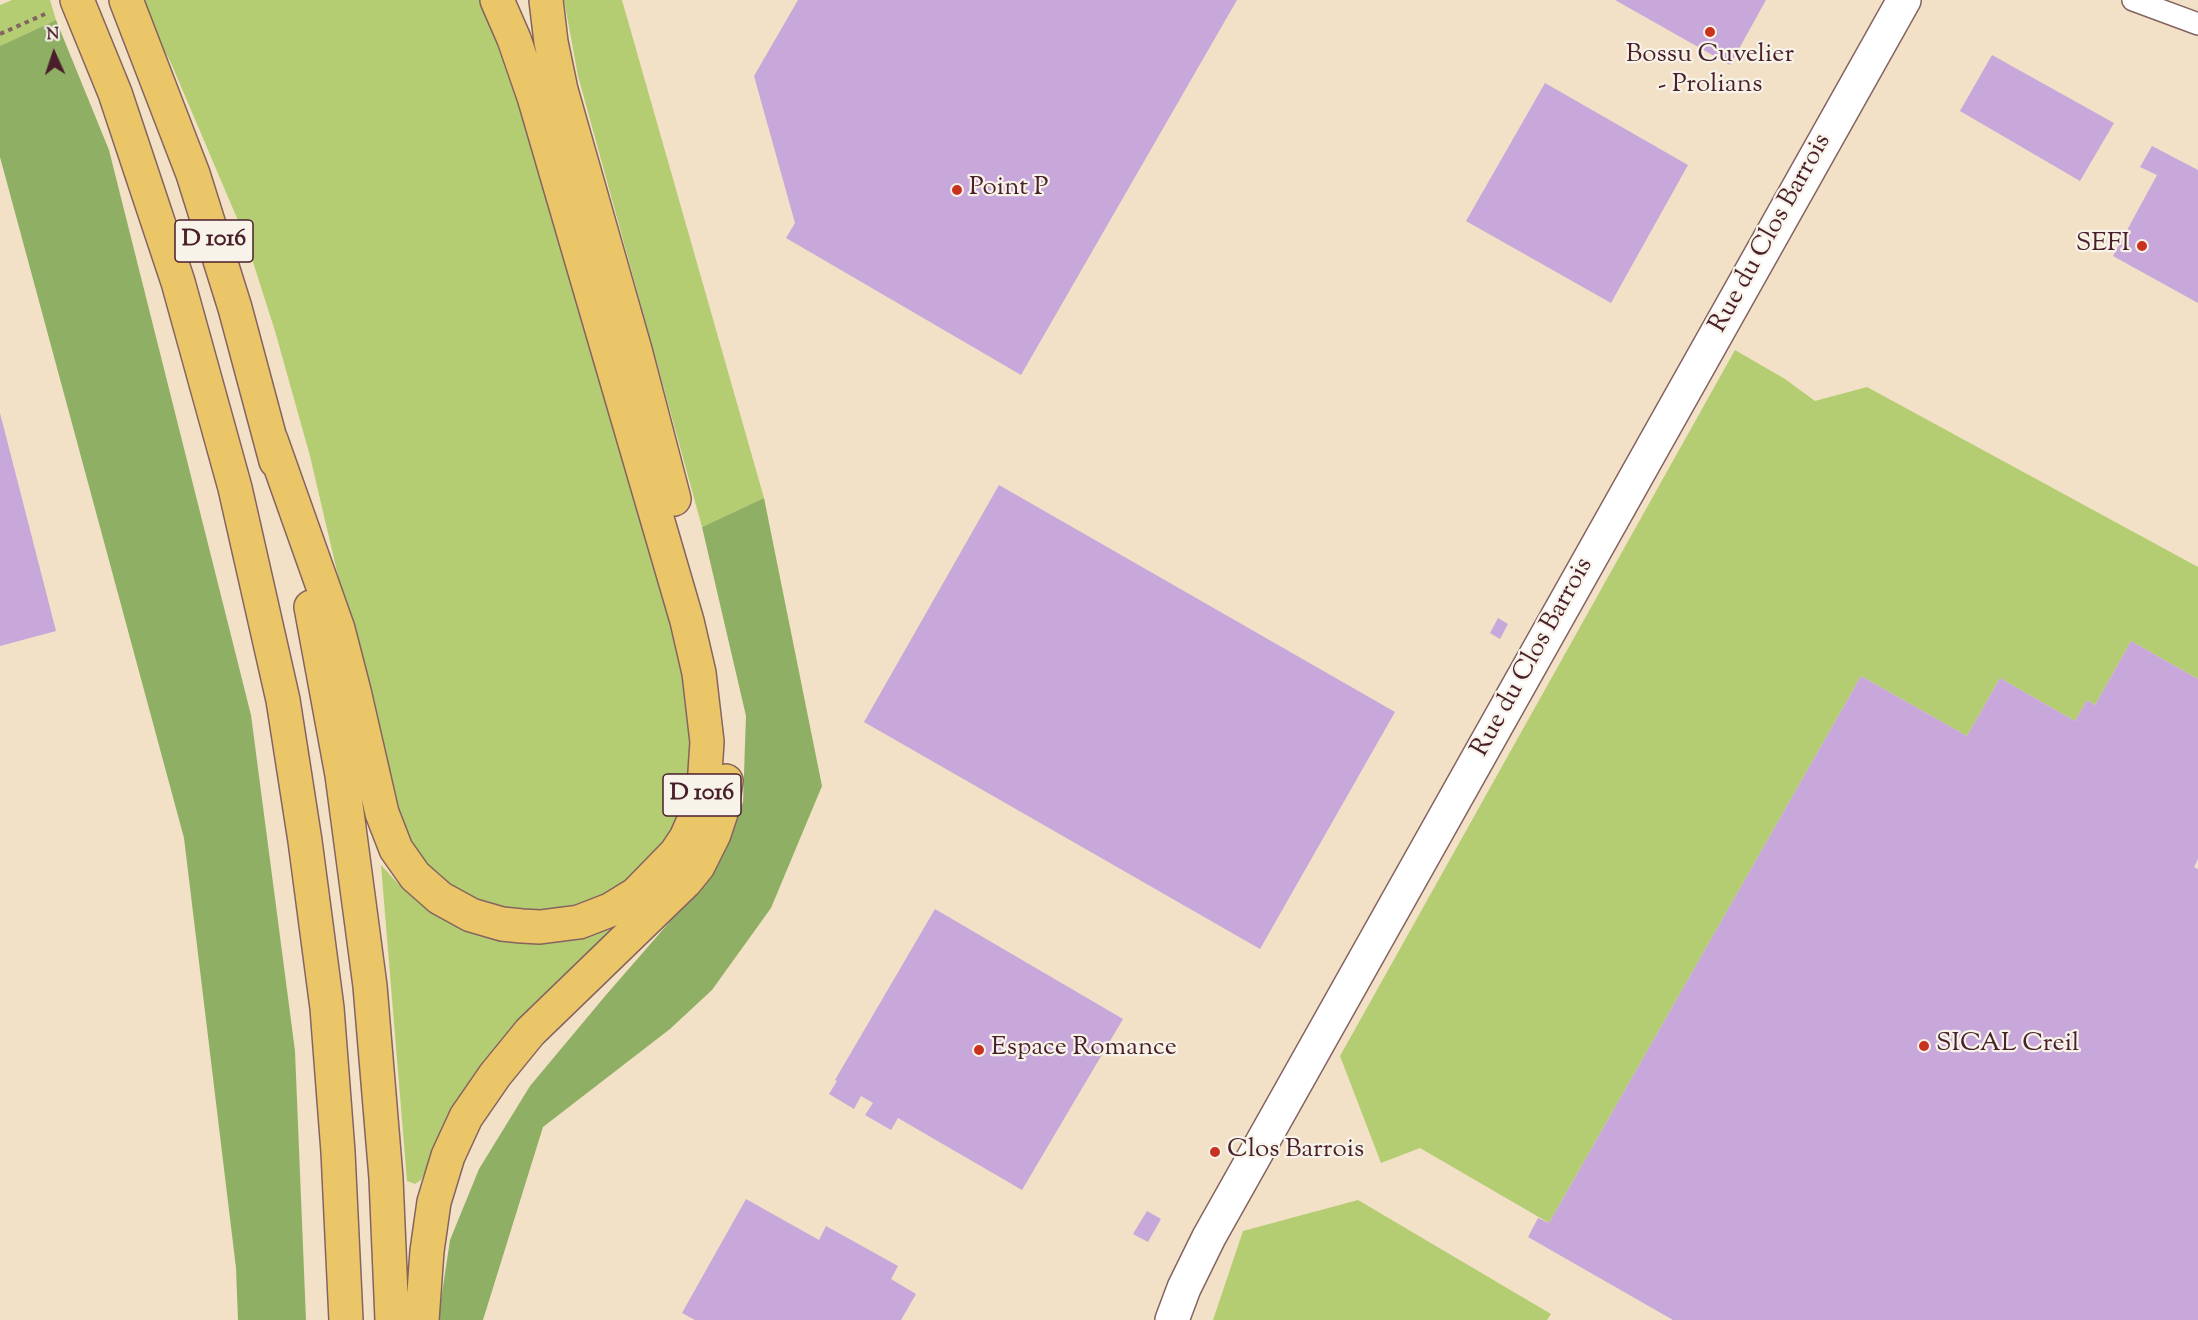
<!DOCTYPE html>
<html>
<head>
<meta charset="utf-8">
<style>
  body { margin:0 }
  #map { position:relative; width:2198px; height:1320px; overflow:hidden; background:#f2e1c6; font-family:"Sorts Mill Goudy",serif }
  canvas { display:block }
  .north { position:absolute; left:24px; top:24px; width:60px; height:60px; -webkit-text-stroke:4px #f7f3e8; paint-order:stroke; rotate:357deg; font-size:16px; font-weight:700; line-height:24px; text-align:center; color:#4a1f2b }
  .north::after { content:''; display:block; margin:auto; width:21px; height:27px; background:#4a1f2b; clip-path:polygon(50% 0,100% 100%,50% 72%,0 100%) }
</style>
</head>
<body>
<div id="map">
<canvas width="2198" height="1320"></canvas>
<div class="north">N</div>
</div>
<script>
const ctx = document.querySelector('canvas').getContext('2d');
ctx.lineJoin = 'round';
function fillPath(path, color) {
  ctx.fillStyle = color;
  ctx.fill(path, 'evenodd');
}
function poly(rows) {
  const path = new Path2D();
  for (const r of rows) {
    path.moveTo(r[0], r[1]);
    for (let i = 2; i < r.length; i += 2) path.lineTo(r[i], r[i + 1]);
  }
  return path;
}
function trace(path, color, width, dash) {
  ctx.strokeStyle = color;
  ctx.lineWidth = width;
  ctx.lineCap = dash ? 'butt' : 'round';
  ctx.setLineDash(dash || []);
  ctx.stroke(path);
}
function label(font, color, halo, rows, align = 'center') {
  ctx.font = font + ' "Sorts Mill Goudy",serif';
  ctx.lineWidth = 4.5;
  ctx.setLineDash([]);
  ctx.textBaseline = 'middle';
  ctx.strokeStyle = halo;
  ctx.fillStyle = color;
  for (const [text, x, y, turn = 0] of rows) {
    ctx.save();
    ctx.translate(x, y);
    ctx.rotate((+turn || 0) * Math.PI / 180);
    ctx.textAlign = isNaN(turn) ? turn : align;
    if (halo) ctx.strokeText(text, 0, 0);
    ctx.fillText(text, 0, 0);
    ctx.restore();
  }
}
const green = poly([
  [12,0,50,0,56,20,0,46,0,5],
  [141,0,485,0,498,24,588,322,696,715,685,815,658,859,598,903,510,915,453,891,429,869,400,827,389,794,310,456,275,331,245,237,171,63,149,21],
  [564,0,622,0,764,498,702,527,578,76],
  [1735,350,1785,379,1815,401,1867,387,2198,567,2198,679,2131,641,2095,705,2087,700,2075,721,2000,678,1967,736,1861,676,1549,1223,1420,1148,1381,1163,1340,1056],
  [381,865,403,889,428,910,468,932,503,942,555,943,598,933,628,923,467,1091,421,1180,415,1184,407,1181],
  [1358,1200,1551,1314,1547,1320,1213,1320,1243,1231]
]);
const forest = poly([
  [56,20,109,150,251,715,295,1051,306,1320,238,1320,236,1268,184,838,0,157,0,46],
  [764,498,822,786,771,908,712,990,670,1029,543,1127,483,1320,438,1320,450,1240,479,1169,530,1086,606,995,706,880,743,802,746,716,702,527]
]);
const building = poly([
  [798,0,1237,0,1021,375,786,238,795,223,754,76],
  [1615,0,1766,0,1730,65],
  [1992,55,2114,123,2080,181,1960,111],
  [1545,83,1688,165,1611,303,1466,221],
  [2152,146,2198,170,2198,303,2113,256,2157,175,2140,167],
  [0,413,56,631,0,646],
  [999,485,1395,712,1260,949,864,722],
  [1498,618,1508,624,1500,639,1490,633],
  [2131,641,2198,679,2198,859,2194,867,2198,869,2198,1320,1673,1320,1528,1237,1538,1218,1549,1223,1861,676,1967,736,2000,678,2075,721,2087,700,2095,705],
  [935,909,1123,1019,1022,1190,898,1118,891,1130,865,1115,873,1103,861,1096,854,1109,829,1094,837,1081,835,1080],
  [746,1199,819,1240,826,1226,898,1266,891,1279,916,1294,901,1320,695,1320,682,1313],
  [1147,1211,1161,1219,1148,1242,1133,1234]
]);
const path = poly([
  [0,34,45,14]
]);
const lane = poly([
  [2133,0,2198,24]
]);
const street = poly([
  [1172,1320,1184,1288,1209,1237,1904,0]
]);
const highway = poly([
  [77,0,115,93,178,282,235,488,283,700,305,841,327,1008,338,1152,346,1320],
  [126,0,193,174,235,308,276,461],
  [546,0,551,42,561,90,635,350,674,499],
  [271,440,338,629,354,691,382,813,396,849,415,876,440,898,471,915,502,924,522,926,540,927,579,922,610,910,636,894,676,853,686,838,700,806,704,787,707,742,699,673,687,621,534,97,514,39,497,0],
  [311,607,342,775,370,986,386,1178,392,1320],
  [422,1320,427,1251,434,1202,448,1156,466,1117,495,1075,530,1032,685,882,698,866,714,834,721,813,726,781]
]);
const markers = [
  [1710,32,6,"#c8321e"],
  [957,190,6,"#c8321e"],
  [2142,246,6,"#c8321e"],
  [1924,1046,6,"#c8321e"],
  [979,1050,6,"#c8321e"],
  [1215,1152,6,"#c8321e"]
];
const shields = [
  [214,241,78],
  [702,795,78]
];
const shieldNames = [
  ["D 1016",214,241],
  ["D 1016",702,795]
];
const poiNames = [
  ["Bossu Cuvelier",1710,57,"center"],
  ["- Prolians",1710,87,"center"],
  ["Point P",969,190],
  ["SEFI",2130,246,"right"],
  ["SICAL Creil",1936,1046],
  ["Espace Romance",991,1050],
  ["Clos Barrois",1227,1152]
];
const streetNames = [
  ["Rue du Clos Barrois",1772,234,-61],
  ["Rue du Clos Barrois",1534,658,-61]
];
fillPath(green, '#b4cd72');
fillPath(forest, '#8fb064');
fillPath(building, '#c8a7db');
trace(lane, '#856361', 24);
trace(street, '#856361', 36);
trace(highway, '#856361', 36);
trace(path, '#856361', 4, [4.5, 4.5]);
trace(lane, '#fff', 21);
trace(street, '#fff', 33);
trace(highway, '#ebc669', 33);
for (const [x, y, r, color] of markers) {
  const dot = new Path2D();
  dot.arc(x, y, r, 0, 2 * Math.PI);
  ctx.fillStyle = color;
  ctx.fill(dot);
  trace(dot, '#f7f3e8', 2);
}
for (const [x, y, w] of shields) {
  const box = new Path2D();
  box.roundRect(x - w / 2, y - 21, w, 42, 4.5);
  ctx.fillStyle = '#f7f3e8';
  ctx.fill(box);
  trace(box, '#4a1f2b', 1.5);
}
label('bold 24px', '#4a1f2b', null, shieldNames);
label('26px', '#4a1f2b', '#f7f3e8', poiNames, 'left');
label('26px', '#4a1f2b', '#f7f3e8', streetNames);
</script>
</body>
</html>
